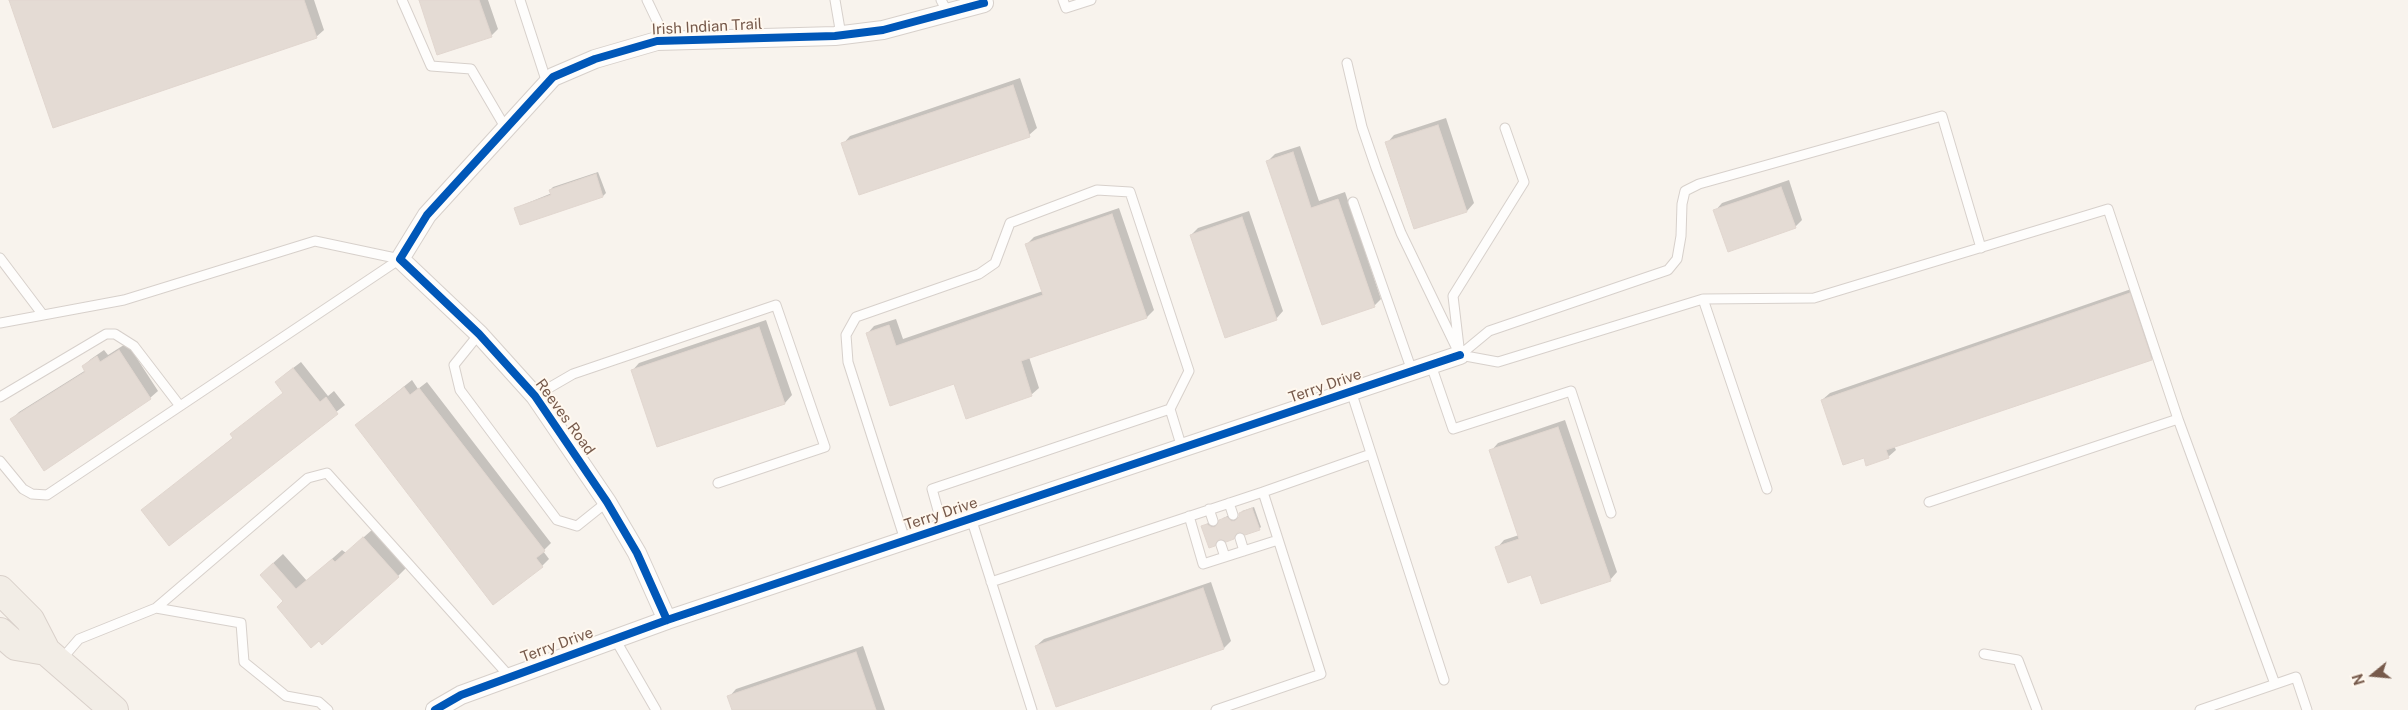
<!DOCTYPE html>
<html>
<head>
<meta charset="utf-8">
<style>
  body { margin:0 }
  #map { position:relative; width:2408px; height:710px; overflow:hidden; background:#f8f3ed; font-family:"Public Sans",sans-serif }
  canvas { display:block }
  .north { position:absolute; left:2348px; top:650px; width:50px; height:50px; -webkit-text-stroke:4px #fff8ef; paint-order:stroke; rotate:253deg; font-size:14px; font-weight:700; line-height:20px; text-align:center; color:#775a4b }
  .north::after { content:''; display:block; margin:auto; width:18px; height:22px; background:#775a4b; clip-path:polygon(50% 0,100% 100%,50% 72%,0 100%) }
</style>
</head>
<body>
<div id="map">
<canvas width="2408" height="710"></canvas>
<div class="north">N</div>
</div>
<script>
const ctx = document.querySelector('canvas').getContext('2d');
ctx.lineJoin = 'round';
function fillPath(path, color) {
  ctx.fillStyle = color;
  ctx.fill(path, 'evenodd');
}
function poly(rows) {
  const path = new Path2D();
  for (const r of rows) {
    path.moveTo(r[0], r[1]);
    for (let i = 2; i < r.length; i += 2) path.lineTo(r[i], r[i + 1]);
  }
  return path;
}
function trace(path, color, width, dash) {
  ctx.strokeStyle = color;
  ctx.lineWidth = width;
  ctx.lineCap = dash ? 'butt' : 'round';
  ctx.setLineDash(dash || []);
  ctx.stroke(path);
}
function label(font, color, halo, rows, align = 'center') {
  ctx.font = font + ' "Public Sans",sans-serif';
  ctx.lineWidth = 4;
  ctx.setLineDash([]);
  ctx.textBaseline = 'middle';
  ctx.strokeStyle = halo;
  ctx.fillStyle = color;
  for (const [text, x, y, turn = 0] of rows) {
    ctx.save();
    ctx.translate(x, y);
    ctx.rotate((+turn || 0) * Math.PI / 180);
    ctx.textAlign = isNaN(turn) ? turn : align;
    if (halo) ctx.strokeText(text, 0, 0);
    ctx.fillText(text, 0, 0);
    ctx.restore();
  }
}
const shadow = poly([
  [10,0,314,0,324,30,316,37],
  [420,0,488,0,498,29,491,36],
  [1020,78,1037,128,1029,135,843,144,850,136],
  [1446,118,1474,203,1467,211,1415,228,1387,143,1394,135],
  [1300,146,1319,201,1345,192,1381,299,1374,306,1267,162,1275,154],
  [598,172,606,193,603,196,515,208,552,193,550,190,553,187],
  [1789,180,1802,220,1795,227,1715,211,1722,203],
  [1119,208,1154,310,1147,317,1029,357,1039,388,1031,395,955,383,867,334,874,326,896,319,903,339,1043,291,1027,244,1034,237],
  [1249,211,1283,311,1276,319,1191,235,1198,228],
  [2137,287,2158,351,2151,359,1894,446,1896,450,1888,457,1822,400,1830,393],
  [766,320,792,395,785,403,657,446,632,371,639,363],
  [127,343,158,391,150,398,12,419,19,412,86,370,83,366,91,359,104,350,108,355],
  [301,362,328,396,334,391,345,405,169,544,143,510,234,437,284,392,284,375],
  [412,380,418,389,427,382,551,543,543,551,549,559,542,566,356,425],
  [1565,420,1617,572,1610,580,1532,573,1497,548,1504,540,1519,535,1491,451,1498,443],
  [1254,507,1261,527,1259,529,1238,531,1219,538,1203,526,1210,522,1218,525,1223,518,1230,515,1234,519,1238,519,1242,511],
  [373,529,407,567,398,576,285,601,271,565,283,554,307,581,342,550,346,553],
  [1211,582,1231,641,1224,648,1036,646,1044,639],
  [863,646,885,710,733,710,729,697,736,689]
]);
const building = poly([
  [9,0,304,0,317,38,53,128,9,0],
  [419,0,479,0,492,37,437,55,419,0],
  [1013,85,1030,137,859,195,841,143,1013,85],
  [1438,125,1467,212,1414,229,1385,142,1438,125],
  [1293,152,1311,208,1338,199,1375,307,1322,325,1266,161,1293,152],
  [596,174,603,197,520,225,514,208,551,195,549,190,596,174],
  [1781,187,1796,228,1728,252,1713,210,1781,187],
  [1112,214,1147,318,1021,361,1032,396,966,419,954,384,890,406,866,333,889,325,896,346,1043,295,1025,244,1112,214],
  [1242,217,1277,320,1225,338,1190,235,1242,217],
  [2130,293,2152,360,1886,450,1889,458,1866,466,1864,458,1843,465,1821,400,2130,293],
  [759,327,785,404,657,447,631,370,759,327],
  [119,350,151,399,44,471,10,419,85,372,82,366,97,356,100,362,119,350],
  [293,368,320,402,326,397,338,414,169,546,141,510,233,438,230,434,283,393,275,382,293,368],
  [404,387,410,395,419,388,545,551,536,558,543,567,493,605,355,425,404,387],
  [1558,427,1611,581,1541,604,1531,575,1508,583,1495,547,1519,539,1489,450,1558,427],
  [1252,508,1260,530,1245,535,1238,532,1234,539,1226,542,1219,539,1215,546,1209,548,1201,526,1207,524,1211,527,1215,527,1219,520,1227,517,1231,521,1235,521,1239,517,1239,513,1252,508],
  [363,537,399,577,322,645,319,641,311,648,277,607,283,601,260,575,273,563,296,589,332,559,335,562,363,537],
  [1203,588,1224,649,1056,707,1035,646,1203,588],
  [856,652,876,710,732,710,727,696,856,652]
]);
const lane = poly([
  [402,0,431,66,471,69,505,127],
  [520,0,547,83],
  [647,0,658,23,657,41],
  [835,0,841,35],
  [941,0,948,13],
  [1063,0,1066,8,1091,0],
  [1347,63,1362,127,1376,168,1401,233,1460,355],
  [1353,202,1412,371],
  [0,258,43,315],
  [1703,299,1814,298,2108,209,2178,419,1929,502],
  [0,323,124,300,315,241,400,259],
  [479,334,454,365,460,390,557,520,577,526,607,502],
  [1459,347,1453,296,1524,182,1505,128],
  [1460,355,1489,331,1668,270,1677,259,1681,236,1682,204,1685,191,1699,184,1942,116,1981,248],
  [1460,355,1498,362,1703,299,1767,489],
  [1431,365,1453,429,1571,391,1611,513],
  [1351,391,1444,680],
  [535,396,573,374,776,305,825,447,718,483],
  [0,397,106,334,115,334,134,346,180,406],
  [2178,419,2275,684],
  [0,461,23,489,32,494,47,495,400,259],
  [1263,492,1371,454],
  [1229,503,1233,515],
  [1209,509,1213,521],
  [1189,516,1203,564,1278,540],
  [971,518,1032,710],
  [943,528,932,489,1170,409,1182,448],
  [1240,538,1244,551],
  [905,540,848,362,846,335,856,317,979,274,995,263,1010,223,1097,190,1130,192,1189,371,1170,409],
  [1221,545,1225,557],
  [991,582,1263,492,1321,674,1216,710],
  [156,608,308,478,327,473,510,677],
  [615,639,656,710],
  [1984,654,2018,660,2037,710],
  [60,661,79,639,156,608,241,623,244,662,286,696,319,702,328,710],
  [2200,710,2296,677,2307,710]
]);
const street = poly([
  [667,620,637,553,607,502,535,396,479,334,400,259,427,215,553,77,595,59,657,41,835,36,883,30,984,3],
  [435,710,461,695,667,620,1460,355]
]);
const primary = poly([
  [0,590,30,620,46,651,114,710],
  [0,632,16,646,46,651]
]);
const cycleway = poly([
  [667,620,637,553,607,502,535,396,479,334,400,259,427,215,553,77,595,59,657,41,835,36,883,30,984,3],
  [435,710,461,695,667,620,1460,355]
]);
const streetNames = [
  ["Irish Indian Trail",707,27,-3],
  ["Terry Drive",1325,386,-19],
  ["Reeves Road",565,417,54],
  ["Terry Drive",941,514,-18],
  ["Terry Drive",557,645,-20]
];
fillPath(shadow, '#0003');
fillPath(building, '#e4dbd4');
trace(building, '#e1d6cf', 1);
trace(lane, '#d7d0cb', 11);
trace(street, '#d7d0cb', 20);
trace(primary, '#d9d0ca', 30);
trace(lane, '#fefdfc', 9);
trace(street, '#fefdfc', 18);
trace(primary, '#f2ede6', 28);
trace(cycleway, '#0057b8', 8);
label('15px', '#775a4b', '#fff8ef', streetNames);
</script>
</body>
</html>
